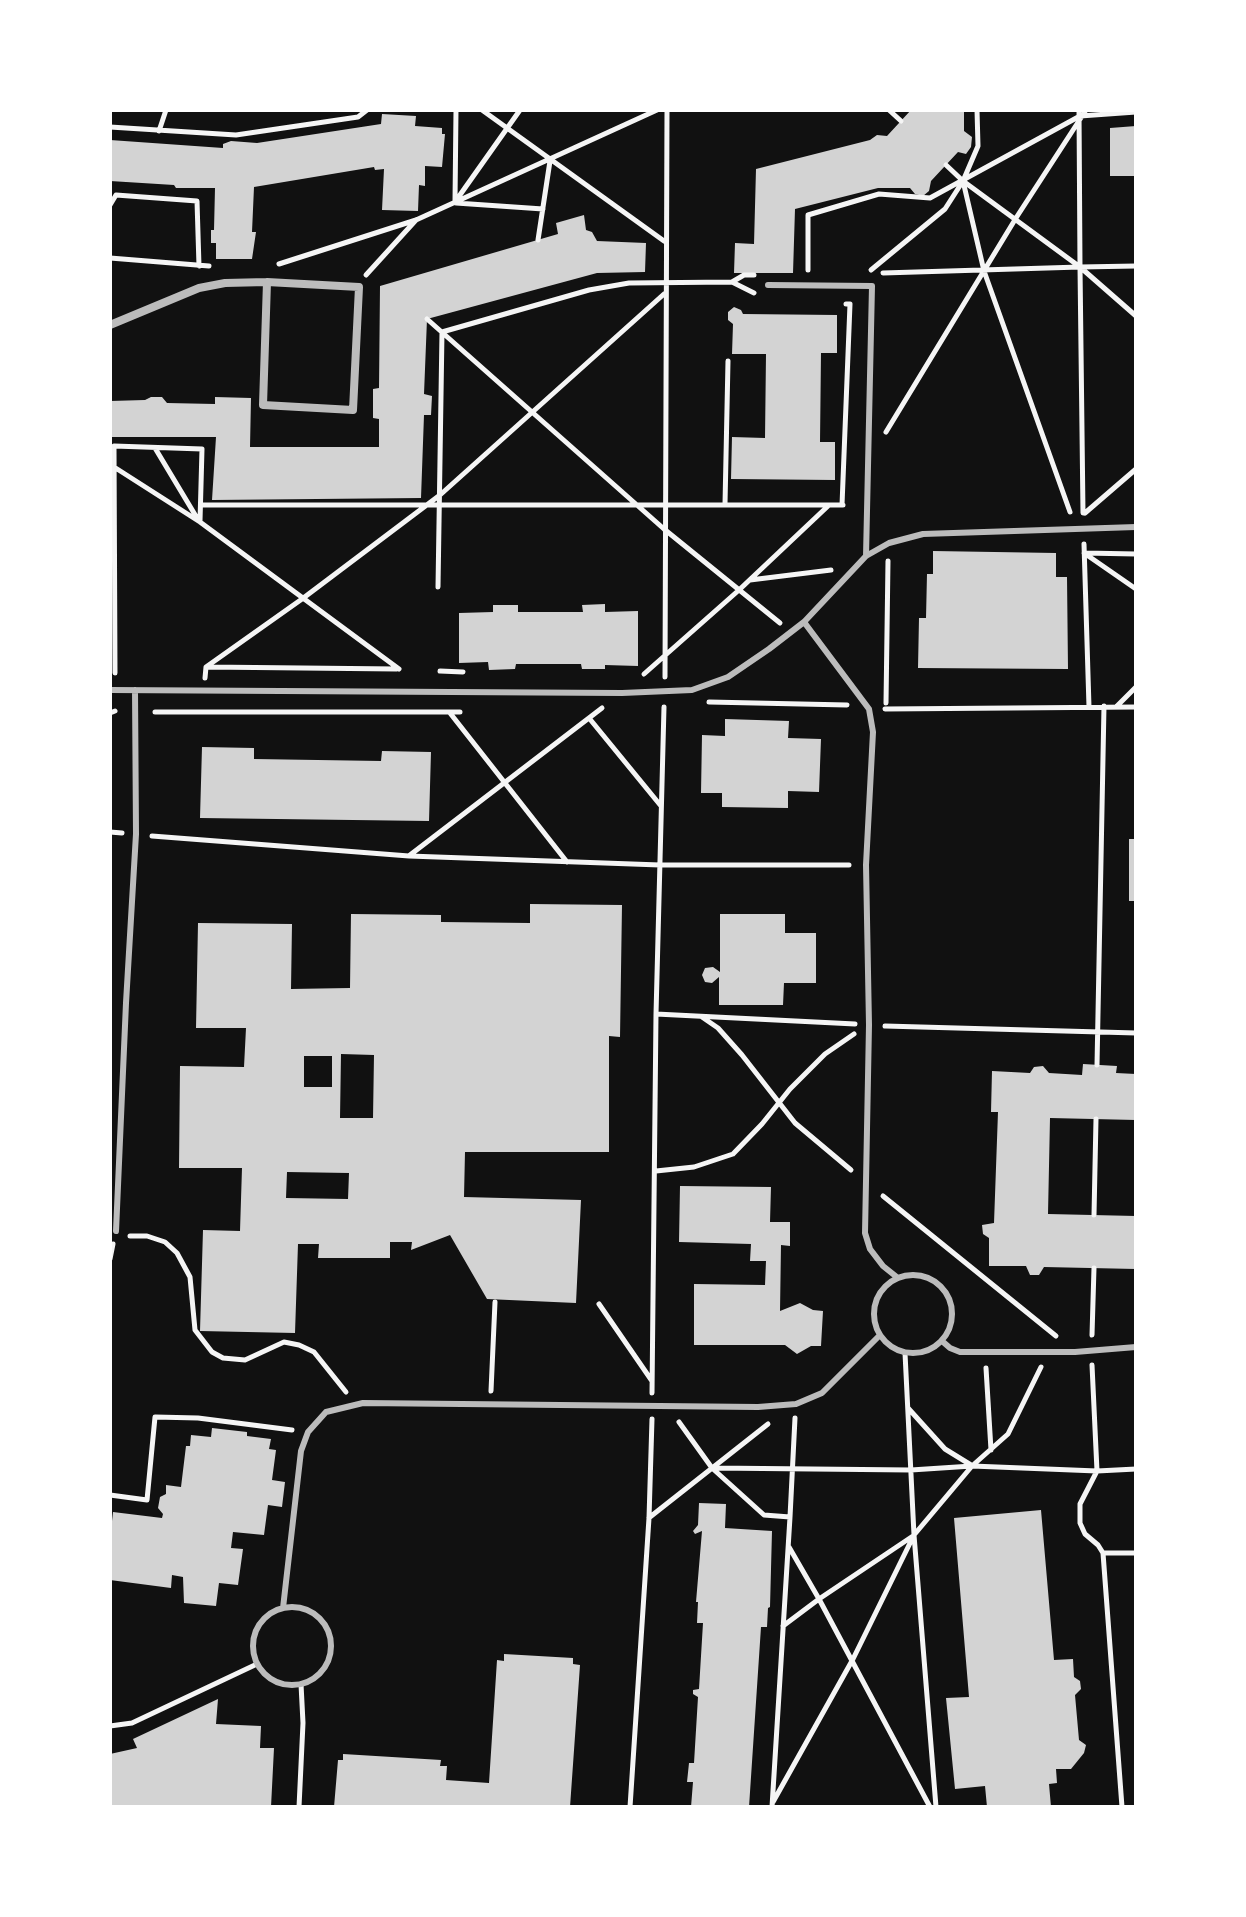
<!DOCTYPE html>
<html>
<head>
<meta charset="utf-8">
<style>
  body { margin:0 }
  #map { position:relative; width:1246px; height:1917px; overflow:hidden; background:#111; font-family:"Titillium Web",sans-serif }
  canvas { display:block }
  .frame { position:absolute; inset:0; border:112px solid #fff; pointer-events:none }
</style>
</head>
<body>
<div id="map">
<canvas width="1246" height="1917"></canvas>
<div class="frame"></div>
</div>
<script>
const ctx = document.querySelector('canvas').getContext('2d');
ctx.lineJoin = 'round';
function fillPath(path, color) {
  ctx.fillStyle = color;
  ctx.fill(path, 'evenodd');
}
function poly(rows) {
  const path = new Path2D();
  for (const r of rows) {
    if (r.length === 3) {
      path.moveTo(r[0] + r[2], r[1]);
      path.arc(r[0], r[1], r[2], 0, 2 * Math.PI);
      continue;
    }
    path.moveTo(r[0], r[1]);
    for (let i = 2; i < r.length; i += 2) path.lineTo(r[i], r[i + 1]);
  }
  return path;
}
function trace(path, color, width, dash) {
  ctx.strokeStyle = color;
  ctx.lineWidth = width;
  ctx.lineCap = dash ? 'butt' : 'round';
  ctx.setLineDash(dash || []);
  ctx.stroke(path);
}
const building = poly([
  [911,110,964,110,964,131,972,137,971,147,966,154,958,152,931,181,929,191,923,196,915,194,910,188,878,188,795,209,793,273,734,273,735,243,754,244,756,169,870,140,877,135,887,136],
  [382,114,416,116,415,126,442,128,442,134,445,134,442,167,425,166,425,186,419,185,418,211,382,210,384,169,375,170,374,167,254,187,252,232,256,232,252,259,216,259,216,243,211,243,211,230,214,230,215,188,176,188,174,185,110,181,110,140,223,148,223,144,231,141,257,143,381,124],
  [1136,126,1135,176,1110,176,1110,128],
  [584,215,586,230,592,232,597,241,646,243,645,272,597,273,427,319,424,394,432,396,431,415,424,415,421,498,212,500,216,437,110,437,110,401,145,400,151,397,162,397,167,403,215,404,215,397,251,398,250,447,379,447,379,419,373,418,373,389,379,388,380,286,558,234,556,223],
  [734,307,741,310,743,314,837,315,837,353,821,353,820,442,835,442,835,480,731,479,732,437,765,438,766,354,732,354,733,324,728,320,728,312],
  [933,551,1056,553,1056,577,1067,577,1068,669,918,668,919,618,926,618,927,574,933,574],
  [605,604,605,612,638,611,638,666,605,665,605,669,582,669,581,664,516,664,515,669,489,670,488,662,459,663,459,613,493,612,493,605,518,605,518,612,583,612,582,605],
  [725,719,789,721,788,738,821,739,819,792,788,791,788,808,722,807,722,793,701,793,702,735,725,736],
  [202,747,254,748,254,759,381,761,382,751,431,752,429,821,200,818],
  [1129,839,1136,839,1136,901,1129,901],
  [530,904,622,905,620,1037,609,1036,609,1152,465,1152,464,1197,581,1200,576,1303,487,1299,450,1235,411,1250,412,1242,390,1242,390,1258,318,1258,319,1244,298,1244,295,1333,200,1331,203,1230,240,1231,242,1168,179,1168,180,1066,244,1067,246,1028,196,1028,198,923,292,924,291,989,350,988,351,914,441,915,441,922,530,923],
  [341,1054,374,1055,373,1118,340,1118],
  [304,1056,332,1056,332,1087,304,1087],
  [287,1172,349,1173,348,1199,286,1198],
  [720,914,785,914,785,933,816,933,816,983,784,983,783,1005,719,1005,719,977,712,983,705,982,702,975,705,968,713,967,720,972],
  [1083,1064,1117,1066,1116,1073,1136,1074,1136,1120,1050,1118,1048,1214,1136,1216,1136,1269,1044,1267,1039,1275,1030,1275,1026,1266,989,1266,989,1238,983,1234,982,1225,994,1223,998,1112,991,1112,992,1071,1030,1073,1034,1067,1043,1066,1049,1073,1082,1075],
  [680,1186,771,1187,770,1222,790,1222,790,1246,781,1245,780,1311,800,1303,813,1310,823,1311,821,1346,811,1346,797,1354,785,1345,694,1345,694,1284,765,1285,766,1261,750,1261,751,1244,679,1242],
  [212,1428,247,1432,247,1436,271,1439,269,1449,276,1450,272,1480,285,1482,282,1507,268,1505,264,1535,233,1532,231,1548,243,1549,238,1585,219,1583,216,1606,184,1603,183,1577,172,1575,171,1588,110,1580,110,1539,113,1512,162,1518,163,1514,158,1508,160,1497,166,1494,166,1485,181,1487,186,1446,190,1446,191,1435,211,1437],
  [699,1503,726,1504,725,1528,772,1531,770,1607,768,1608,767,1627,761,1627,749,1807,691,1807,693,1782,687,1782,689,1763,694,1763,698,1697,693,1694,693,1690,699,1689,703,1623,697,1623,698,1602,696,1602,702,1531,695,1534,693,1531,698,1525],
  [1041,1510,1054,1660,1073,1659,1074,1677,1080,1681,1081,1689,1075,1695,1079,1740,1086,1745,1084,1753,1071,1769,1056,1769,1057,1783,1049,1784,1051,1807,987,1807,985,1786,955,1789,946,1698,969,1697,954,1518],
  [504,1654,573,1658,573,1664,580,1665,570,1807,334,1807,338,1760,343,1760,343,1754,441,1760,440,1766,447,1766,446,1780,489,1783,497,1660,504,1661],
  [218,1699,216,1724,261,1726,260,1748,274,1748,271,1807,110,1807,110,1754,137,1748,133,1739]
]);
const path = poly([
  [482,110,664,241],
  [889,110,901,121],
  [1079,110,1080,267,1136,266],
  [110,127,236,135,358,117,367,110],
  [159,131,166,110],
  [946,165,963,181,984,271,1070,512],
  [963,181,1080,267,1083,513],
  [455,201,456,110],
  [455,202,520,110],
  [456,203,543,209],
  [110,205,116,195,197,201,199,266],
  [538,240,550,161],
  [110,258,209,266],
  [279,264,416,220,657,110],
  [808,270,808,215,879,194,930,198,1080,116,1136,112],
  [871,270,945,209,963,181,978,146,977,110],
  [883,273,1080,267,1136,316],
  [366,275,416,220],
  [732,282,744,275,754,275],
  [427,319,664,529,780,623],
  [886,432,1016,218,1086,110],
  [114,446,115,673],
  [155,448,197,518],
  [110,451,114,446,202,449,200,521],
  [110,467,114,467,200,522,399,669],
  [725,504,728,361],
  [201,505,843,505],
  [842,505,850,304,846,304],
  [1085,513,1136,469],
  [1084,544,1089,707],
  [1136,554,1084,553,1136,589],
  [750,580,831,570],
  [438,587,442,332,589,290,629,283,732,282,754,293],
  [207,667,397,669],
  [440,671,463,672],
  [644,674,739,590,828,506],
  [665,677,667,110],
  [205,678,206,667,302,599,440,495,664,294],
  [709,702,847,705],
  [886,703,888,561],
  [1117,706,1136,687],
  [885,709,1136,707],
  [155,712,460,712],
  [110,713,115,711],
  [450,713,567,862],
  [589,718,661,806],
  [110,832,122,833],
  [152,836,409,856,660,865,849,865],
  [410,855,602,708],
  [656,1014,855,1024],
  [702,1017,718,1028,742,1055,795,1123,851,1170],
  [885,1026,1136,1033],
  [1097,1065,1104,706],
  [656,1171,694,1167,733,1154,762,1124,790,1089,825,1054,854,1034],
  [883,1196,1056,1336],
  [1094,1215,1096,1119],
  [130,1236,147,1236,165,1242,177,1253,190,1277,195,1330,212,1352,223,1358,245,1360,284,1342,299,1345,314,1352,346,1392],
  [110,1259,113,1244],
  [599,1304,652,1381],
  [1092,1335,1094,1268],
  [905,1353,914,1535,936,1807],
  [1092,1365,1097,1471,1080,1504,1080,1523,1085,1534,1098,1545,1103,1553,1122,1807],
  [986,1368,991,1450],
  [491,1391,495,1302],
  [652,1393,656,1014,664,707],
  [908,1408,945,1449,971,1465],
  [679,1422,712,1468,764,1515,790,1517,772,1807],
  [713,1468,911,1470,972,1466,1097,1471,1136,1469],
  [110,1495,147,1500,155,1417,198,1418,292,1430],
  [650,1517,768,1424],
  [790,1517,795,1418],
  [913,1536,819,1599,930,1807],
  [1103,1553,1136,1553],
  [783,1626,819,1599,789,1547],
  [110,1726,132,1723,257,1664],
  [773,1802,853,1659,914,1535,972,1466,1008,1434,1041,1367],
  [299,1807,303,1723,301,1684],
  [630,1807,649,1518,652,1419]
]);
const service = poly([
  [768,285,872,286,866,556],
  [804,622,869,709,873,732,866,865,869,1025,865,1233,870,1249,883,1266,898,1278],
  [110,690,622,693,692,690,728,677,769,649,804,622,866,556,889,543,923,534,1136,527],
  [116,1231,126,1003,136,834,135,690],
  [913,1314,39],
  [942,1341,950,1348,960,1352,1075,1352,1136,1347],
  [292,1646,39],
  [283,1608,301,1451,308,1432,326,1412,363,1403,758,1407,796,1404,822,1393,880,1335]
]);
const minor = poly([
  [110,325,199,288,225,283,267,282,359,287,353,410,263,405,267,282]
]);
fillPath(building, '#d3d3d3');
trace(path, '#f5f5f5', 5);
trace(service, '#bcbcbc', 6);
trace(minor, '#bcbcbc', 8);
</script>
</body>
</html>
